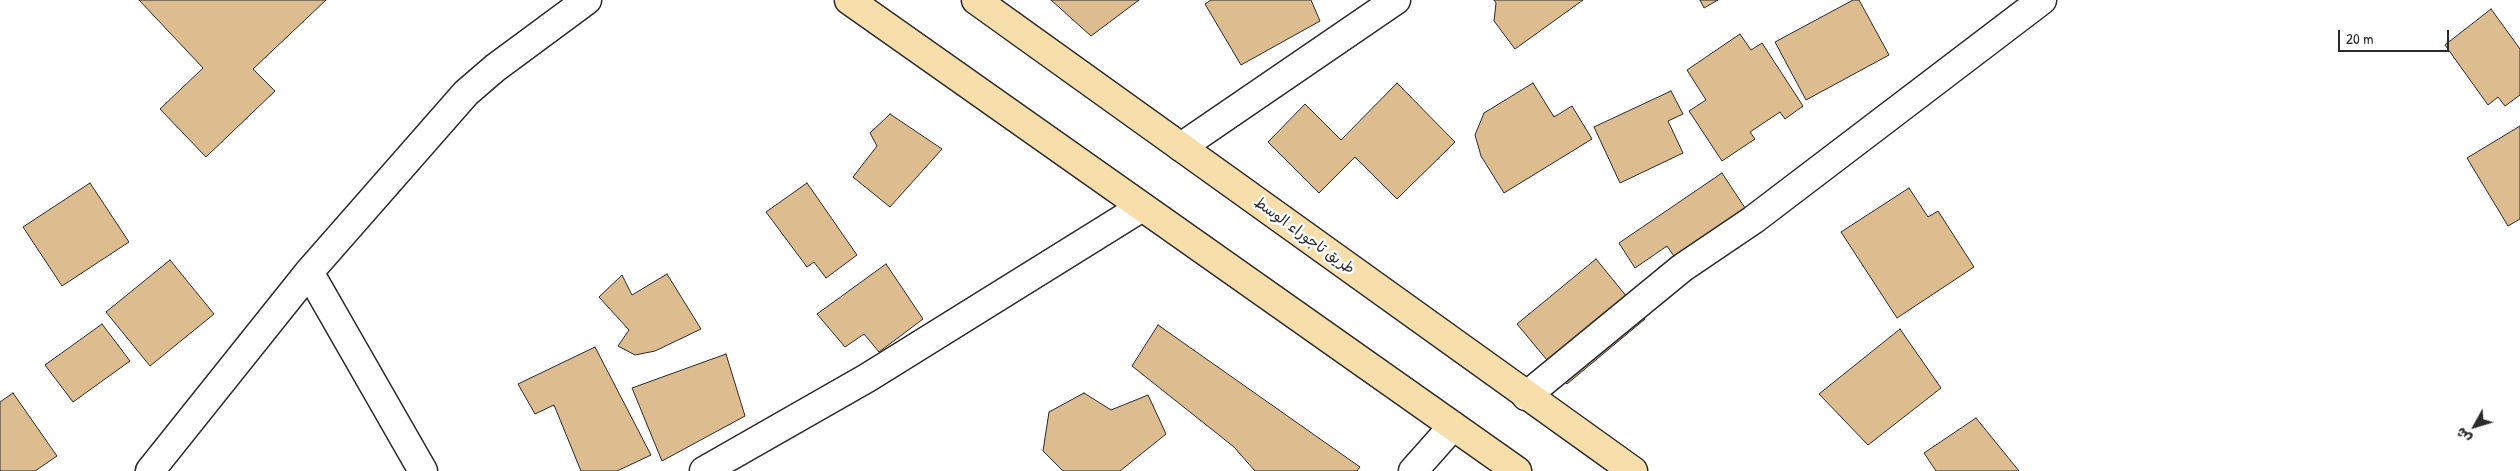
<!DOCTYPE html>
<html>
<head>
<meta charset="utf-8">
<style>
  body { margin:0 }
  #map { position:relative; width:2520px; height:471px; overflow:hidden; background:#fff; font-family:"Patrick Hand","Playpen Sans Arabic",sans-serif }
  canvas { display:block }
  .north { position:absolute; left:2450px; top:401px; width:50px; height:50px; -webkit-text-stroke:4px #fff; paint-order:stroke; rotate:231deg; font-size:14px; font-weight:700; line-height:20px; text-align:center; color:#2b2b2b }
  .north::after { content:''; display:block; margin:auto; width:18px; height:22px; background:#2b2b2b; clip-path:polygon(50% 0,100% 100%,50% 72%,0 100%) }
  .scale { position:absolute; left:2338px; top:30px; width:111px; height:22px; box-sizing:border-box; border:2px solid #2b2b2b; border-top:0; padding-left:6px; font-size:15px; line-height:18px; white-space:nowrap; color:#2b2b2b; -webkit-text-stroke:4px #fff; paint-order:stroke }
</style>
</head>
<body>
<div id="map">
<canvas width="2520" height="471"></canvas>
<div class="north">ش</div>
<div class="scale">20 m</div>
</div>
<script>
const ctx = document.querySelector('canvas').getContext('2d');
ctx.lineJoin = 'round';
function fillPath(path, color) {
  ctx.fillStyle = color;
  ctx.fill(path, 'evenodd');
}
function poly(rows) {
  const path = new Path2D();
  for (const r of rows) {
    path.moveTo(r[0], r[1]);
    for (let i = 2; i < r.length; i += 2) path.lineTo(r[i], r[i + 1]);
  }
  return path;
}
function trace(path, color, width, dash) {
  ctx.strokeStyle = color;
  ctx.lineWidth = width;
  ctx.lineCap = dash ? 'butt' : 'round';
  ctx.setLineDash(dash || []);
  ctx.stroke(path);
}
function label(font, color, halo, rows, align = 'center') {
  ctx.font = font + ' "Patrick Hand","Playpen Sans Arabic",sans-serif';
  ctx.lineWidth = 5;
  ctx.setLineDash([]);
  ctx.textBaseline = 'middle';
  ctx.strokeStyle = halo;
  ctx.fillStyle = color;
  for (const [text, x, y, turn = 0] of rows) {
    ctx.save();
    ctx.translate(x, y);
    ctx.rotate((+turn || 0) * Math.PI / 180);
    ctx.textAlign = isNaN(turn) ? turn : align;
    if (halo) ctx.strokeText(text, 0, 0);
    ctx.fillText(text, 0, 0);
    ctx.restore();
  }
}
const building = poly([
  [139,0,326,0,253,69,275,91,206,157,160,109,203,68,139,0],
  [1051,0,1139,0,1091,36,1051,0],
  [1211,0,1311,0,1320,21,1241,65,1205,4,1211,0],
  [1494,0,1583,0,1515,49,1494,21,1496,3,1494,0],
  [1700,0,1718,0,1704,8,1700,0],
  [1853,0,1859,0,1889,55,1806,100,1775,42,1853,0],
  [2491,9,2520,49,2520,95,2505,106,2498,97,2488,105,2445,45,2491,9],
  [1740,34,1751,50,1762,43,1803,106,1785,119,1780,112,1750,132,1755,139,1722,161,1689,111,1706,100,1687,70,1740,34],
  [1397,83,1455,142,1397,199,1355,157,1319,193,1268,142,1305,104,1341,140,1397,83],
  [1533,83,1554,117,1572,106,1592,139,1504,193,1481,156,1475,135,1484,113,1533,83],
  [1671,91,1683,114,1668,121,1683,153,1620,183,1594,127,1671,91],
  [890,114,942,149,890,207,853,177,877,146,870,133,890,114],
  [2520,126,2520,219,2508,226,2467,158,2520,126],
  [1722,173,1753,220,1682,268,1667,246,1635,268,1619,243,1722,173],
  [90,183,129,242,62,286,23,227,90,183],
  [807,183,857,255,826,278,814,262,807,267,766,212,807,183],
  [1909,188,1928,217,1938,211,1974,267,1897,318,1841,232,1909,188],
  [1596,259,1645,319,1567,384,1517,324,1596,259],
  [170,260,214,314,150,366,106,312,170,260],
  [886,264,923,319,879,352,864,334,845,347,817,314,886,264],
  [667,274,701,329,655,351,635,355,618,346,629,330,599,297,622,275,632,295,667,274],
  [102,324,130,361,73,402,45,365,102,324],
  [1158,325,1360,467,1357,471,1255,471,1234,447,1132,366,1158,325],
  [1900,329,1941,388,1868,445,1819,394,1900,329],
  [595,347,651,455,617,471,581,471,554,405,535,414,518,384,595,347],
  [726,354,745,416,662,461,632,388,726,354],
  [13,393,57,456,35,471,0,471,0,402,13,393],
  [1084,393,1111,410,1148,395,1166,434,1120,471,1063,471,1043,451,1049,412,1084,393],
  [1976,418,2019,471,1936,471,1924,453,1976,418]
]);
const minor = poly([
  [1181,147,1396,0],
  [309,272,423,471],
  [1526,396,1682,268,1753,220,2042,0],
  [150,471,309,272,466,93,495,68,587,0],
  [704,471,867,378,1142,207],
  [1413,471,1453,426]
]);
const primary = poly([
  [849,0,1517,471],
  [976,0,1633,471]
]);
const streetNames = [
  ["طريق تاجوراء الوسط",1304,236,36]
];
fillPath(building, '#ddbc8f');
trace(building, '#2b2b2b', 1);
trace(minor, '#2b2b2b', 31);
trace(primary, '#2b2b2b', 31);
trace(minor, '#fff', 28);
trace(primary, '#f8deab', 28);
label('15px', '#2b2b2b', '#fff', streetNames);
</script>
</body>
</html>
